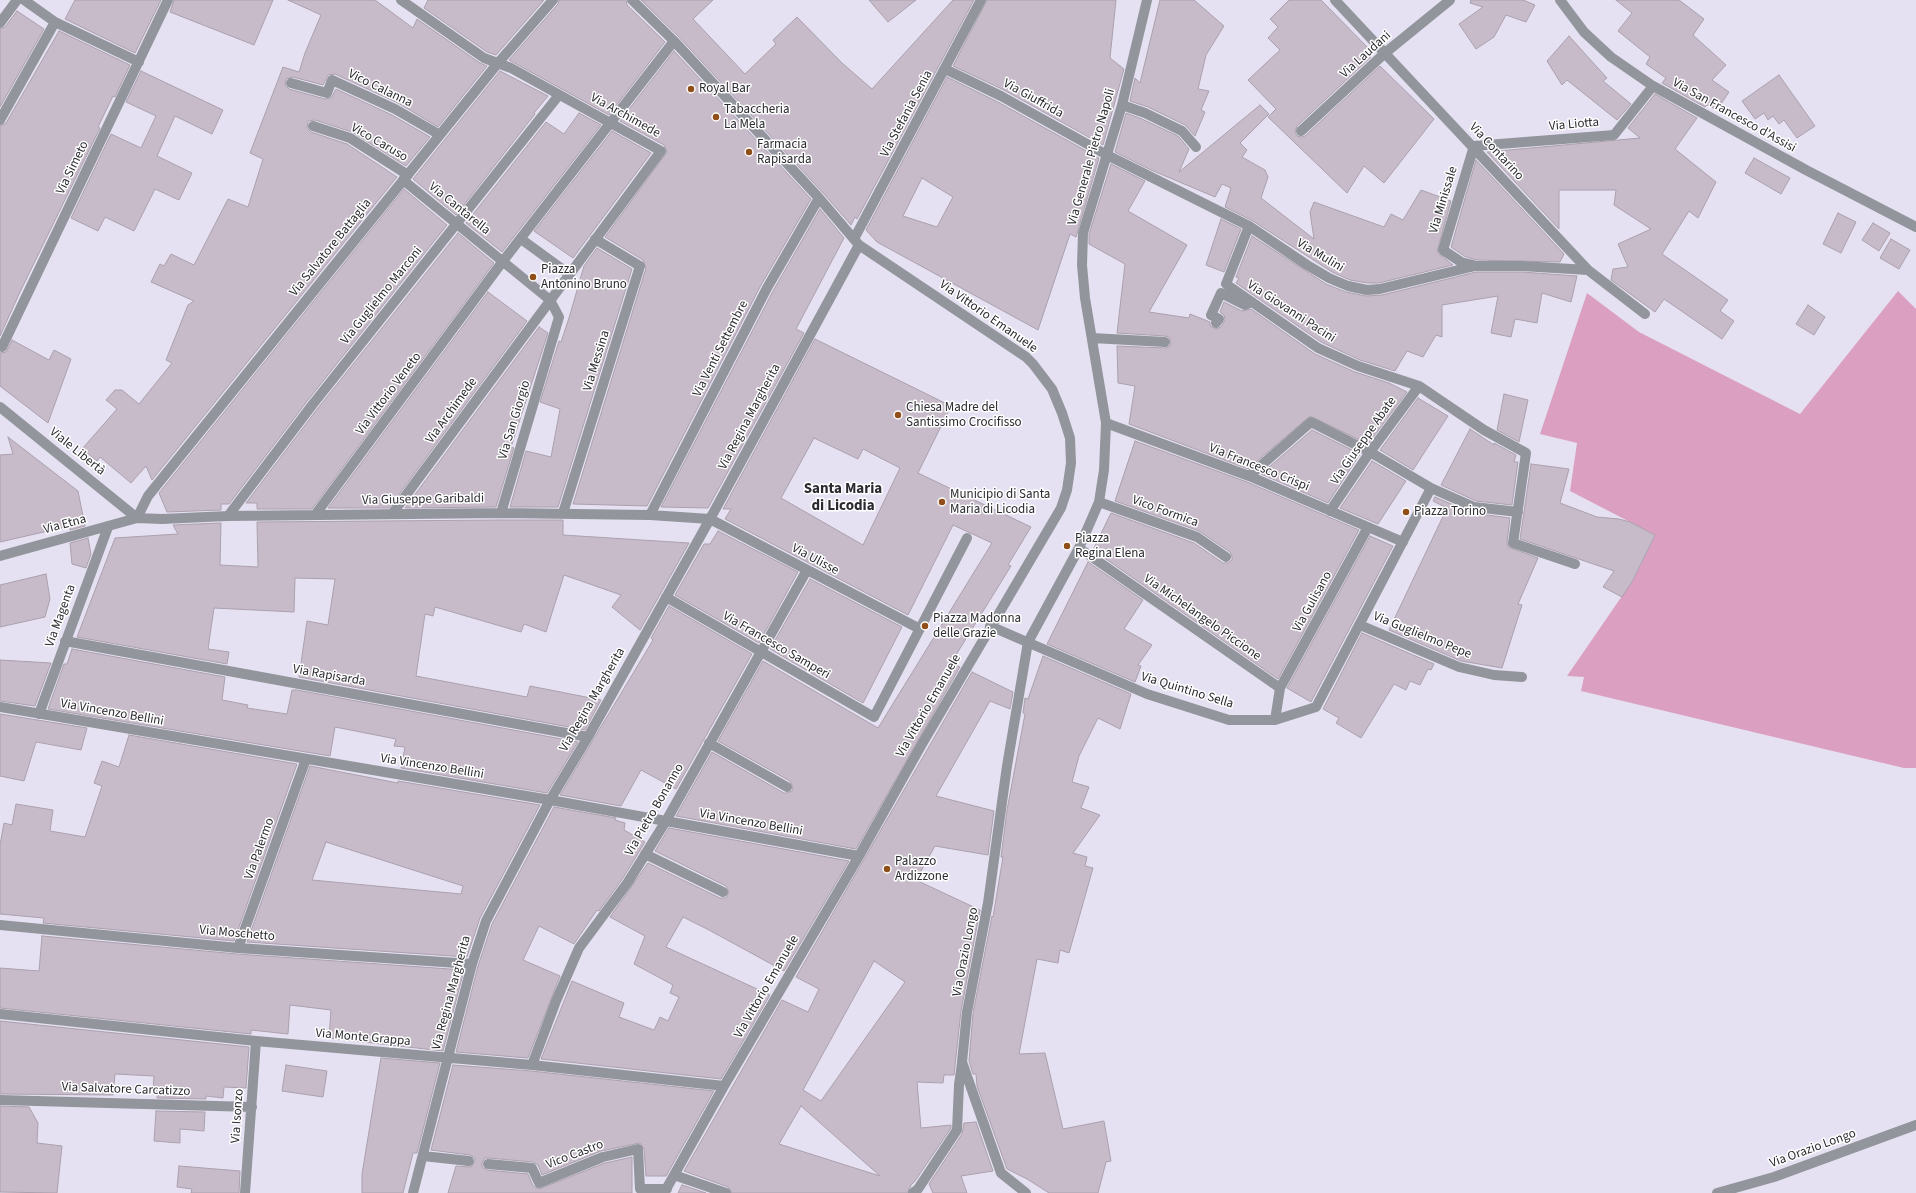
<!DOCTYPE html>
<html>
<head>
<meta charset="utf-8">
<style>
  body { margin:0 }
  canvas { display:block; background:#e5e1f2 }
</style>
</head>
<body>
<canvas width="1916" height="1193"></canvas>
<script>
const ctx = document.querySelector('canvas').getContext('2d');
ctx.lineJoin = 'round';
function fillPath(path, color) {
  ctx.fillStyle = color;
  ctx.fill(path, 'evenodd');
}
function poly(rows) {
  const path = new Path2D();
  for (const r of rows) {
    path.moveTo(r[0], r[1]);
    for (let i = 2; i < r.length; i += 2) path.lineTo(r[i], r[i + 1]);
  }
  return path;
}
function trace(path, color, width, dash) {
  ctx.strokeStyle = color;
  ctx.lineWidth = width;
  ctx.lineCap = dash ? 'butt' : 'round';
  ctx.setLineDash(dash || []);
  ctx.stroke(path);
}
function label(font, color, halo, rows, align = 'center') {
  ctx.font = font + ' "Source Sans 3",sans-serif';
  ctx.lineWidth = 3;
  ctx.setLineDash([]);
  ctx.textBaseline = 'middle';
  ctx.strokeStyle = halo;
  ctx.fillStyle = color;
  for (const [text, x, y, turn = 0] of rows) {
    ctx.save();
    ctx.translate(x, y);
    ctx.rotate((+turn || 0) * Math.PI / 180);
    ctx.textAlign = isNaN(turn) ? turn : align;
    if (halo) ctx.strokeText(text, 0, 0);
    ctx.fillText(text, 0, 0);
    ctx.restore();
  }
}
const green = poly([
  [1898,291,1916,309,1916,768,1904,768,1581,691,1584,677,1567,676,1633,580,1655,535,1570,491,1577,443,1540,434,1587,293,1639,332,1800,414]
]);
const building = poly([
  [75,0,161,0,135,53,65,19,75,0],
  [174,0,273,0,254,45,170,12,174,0],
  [288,0,375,0,413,28,417,19,480,63,487,66,438,127,398,103,335,74,328,75,323,85,293,77,286,79,285,85,289,89,325,99,331,98,336,89,392,115,430,137,406,166,352,132,315,120,308,121,307,128,311,132,347,144,397,177,152,480,146,466,131,483,100,457,97,461,82,449,117,409,106,400,115,390,122,390,139,404,172,363,166,360,188,305,194,301,151,282,160,264,164,266,171,254,194,265,228,199,248,207,263,159,250,153,283,67,299,72,305,53,321,15,288,0],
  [428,0,544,0,496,55,487,52,424,8,428,0],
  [559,0,626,0,627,5,665,42,609,115,509,60,558,4,559,0],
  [641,0,713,0,693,19,745,74,776,44,773,40,797,17,842,63,872,89,953,0,974,0,857,219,855,217,851,225,824,194,679,37,641,0],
  [869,0,916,0,888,22,869,0],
  [987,0,1116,0,1110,58,1124,69,1103,145,1004,90,953,66,987,0],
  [1160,0,1194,0,1224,26,1206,55,1198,89,1209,91,1201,110,1205,112,1195,136,1185,125,1148,107,1130,101,1135,78,1140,83,1160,0],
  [1289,0,1321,0,1373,53,1369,56,1371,57,1297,126,1295,132,1297,136,1302,137,1305,136,1380,66,1434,119,1384,183,1364,166,1347,193,1268,117,1276,109,1248,80,1280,50,1268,38,1278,27,1270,19,1289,0],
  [1471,0,1523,0,1535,5,1526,22,1506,15,1494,37,1476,49,1459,24,1483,7,1470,3,1471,0],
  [1616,0,1679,0,1704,19,1693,35,1726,65,1712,80,1729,92,1717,110,1707,105,1705,107,1662,83,1666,78,1646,64,1650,57,1618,31,1632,13,1616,0],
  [17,11,44,29,0,107,0,29,5,27,17,11],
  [59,31,130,65,115,97,113,96,98,127,100,128,20,292,0,336,0,126,6,123,59,31],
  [1569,36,1607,78,1603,81,1631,104,1617,120,1567,80,1562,85,1547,61,1569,36],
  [674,51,811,199,761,285,647,506,573,504,646,268,643,260,605,237,667,152,664,145,620,121,674,51],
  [141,71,223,110,212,134,175,116,157,156,192,173,179,200,155,189,134,231,105,217,98,231,71,218,111,134,141,148,156,116,126,102,141,71],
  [500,71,548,96,534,113,535,114,456,215,413,179,500,71],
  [1779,75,1815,126,1797,138,1784,120,1779,124,1773,116,1768,120,1764,113,1755,119,1742,101,1779,75],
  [947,77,998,102,1099,158,1076,237,1070,234,1038,330,877,242,866,230,947,77],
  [922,178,953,197,937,227,903,216,922,178],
  [1655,94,1697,118,1675,149,1716,182,1698,218,1689,211,1662,254,1728,300,1720,311,1734,321,1722,339,1664,299,1655,312,1611,280,1613,269,1628,267,1618,244,1651,229,1614,205,1616,190,1559,190,1559,229,1487,152,1640,138,1628,128,1655,94],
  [1260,105,1269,114,1240,143,1247,150,1242,157,1265,170,1268,177,1261,198,1314,239,1310,212,1314,202,1384,227,1391,214,1403,220,1421,190,1451,201,1437,252,1453,265,1379,283,1367,283,1350,280,1332,272,1253,221,1225,207,1231,188,1222,184,1215,197,1151,170,1115,152,1126,113,1142,119,1178,136,1189,149,1179,172,1260,105],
  [579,113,601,125,502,252,466,223,546,122,564,134,579,113],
  [612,131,651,153,573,258,534,231,612,131],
  [1754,158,1790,178,1781,194,1745,173,1754,158],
  [1476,160,1564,254,1560,262,1476,260,1464,256,1451,247,1476,160],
  [1111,164,1145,181,1128,211,1187,245,1149,312,1189,318,1190,314,1210,322,1210,326,1216,329,1221,327,1225,320,1224,315,1220,312,1224,302,1242,311,1251,309,1315,354,1355,372,1389,383,1407,392,1368,444,1310,416,1248,469,1129,424,1135,386,1118,383,1117,346,1165,348,1170,346,1171,342,1169,337,1165,336,1117,333,1125,264,1089,244,1089,234,1111,164],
  [404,189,447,225,308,400,229,504,221,504,221,510,167,512,159,493,404,189],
  [820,209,844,238,796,329,804,333,708,508,661,507,773,291,820,209],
  [1838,213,1856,222,1841,253,1823,244,1838,213],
  [1221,219,1241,229,1224,272,1206,265,1221,219],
  [1873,223,1890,233,1879,251,1862,240,1873,223],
  [458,233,494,263,312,509,257,509,257,503,246,503,318,408,458,233],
  [1252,236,1326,284,1346,292,1366,296,1382,295,1476,272,1522,272,1577,276,1571,302,1542,293,1537,323,1515,319,1511,337,1491,333,1498,296,1442,305,1442,337,1436,335,1423,357,1407,351,1395,371,1360,360,1321,342,1236,283,1239,278,1236,277,1252,236],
  [1891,239,1910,250,1899,269,1880,258,1891,239],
  [597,248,632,269,558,507,510,507,526,451,551,457,560,409,540,402,559,341,561,342,569,318,584,266,597,248],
  [488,292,527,321,389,508,328,508,488,292],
  [1808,305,1825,317,1814,335,1796,324,1808,305],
  [539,327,548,333,511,447,514,448,496,507,405,508,539,327],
  [815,339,951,406,918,473,1031,527,1008,565,1011,566,951,663,960,667,856,849,676,816,712,752,784,793,787,793,792,791,793,787,790,781,718,741,763,661,878,728,992,543,953,525,908,615,725,519,731,509,723,509,815,339],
  [814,438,858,459,863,449,900,468,863,545,781,498,814,438],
  [12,340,49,360,54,350,71,359,48,423,0,386,0,353,6,352,12,340],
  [1504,394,1528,400,1519,442,1497,430,1504,394],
  [1418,398,1448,416,1413,470,1380,450,1418,398],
  [1470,429,1494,445,1494,443,1516,455,1514,462,1518,462,1512,505,1476,501,1441,485,1470,429],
  [1312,430,1360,454,1328,503,1261,474,1312,430],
  [8,437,78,491,85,526,70,530,70,526,0,542,0,455,13,454,8,437],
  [1135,441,1247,482,1359,530,1278,679,1093,550,1111,513,1194,543,1223,563,1228,563,1232,560,1232,557,1230,552,1199,531,1115,501,1135,441],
  [1372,461,1406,481,1378,524,1340,508,1372,461],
  [1531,464,1569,469,1560,503,1597,517,1619,519,1630,522,1655,535,1633,580,1622,597,1603,587,1614,571,1520,539,1531,464],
  [1435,497,1472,513,1510,518,1507,542,1508,547,1538,558,1518,604,1522,605,1502,668,1461,661,1389,630,1447,508,1433,501,1435,497],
  [501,520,563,520,563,535,689,543,640,630,612,607,621,595,564,575,546,632,524,624,521,632,435,607,433,616,425,614,416,676,527,697,530,686,601,700,585,730,299,677,307,621,328,625,335,579,295,578,294,612,214,608,208,649,229,652,227,664,77,637,115,538,178,534,173,525,221,523,220,565,258,567,257,522,501,520],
  [718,531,798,572,759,643,675,595,704,544,710,544,718,531],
  [1370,536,1393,546,1311,702,1287,688,1370,536],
  [88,538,91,554,86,568,72,564,70,543,88,538],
  [1088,562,1143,600,1124,629,1152,645,1138,665,1141,666,1135,682,1047,644,1088,562],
  [46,574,50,599,45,617,0,627,0,585,46,574],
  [810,579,902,627,863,703,770,649,810,579],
  [669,606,752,654,676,789,641,770,621,806,560,795,653,640,651,638,669,606],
  [1362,633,1434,664,1431,670,1428,669,1420,685,1410,681,1406,690,1394,684,1361,738,1336,723,1339,718,1323,709,1362,633],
  [72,649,225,677,222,700,248,705,247,708,287,714,292,690,297,690,578,742,547,793,401,768,405,747,394,746,396,739,335,727,330,756,48,709,64,664,67,664,72,649],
  [1043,656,1131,694,1120,729,1098,718,1079,756,1072,782,1089,787,1081,808,1100,815,1073,853,1087,857,1085,866,1093,868,1069,953,1060,950,1058,963,1037,959,1019,1054,1045,1053,1063,1129,1104,1121,1111,1161,1106,1162,1098,1193,1049,1193,1027,1179,1007,1169,977,1086,976,1074,973,1074,969,1061,973,1013,992,916,993,917,1003,857,1001,857,1007,810,1025,714,1023,713,1025,698,1028,699,1043,656],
  [0,660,51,663,35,706,0,701,0,660],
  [972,672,1013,692,1010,709,990,701,936,796,994,811,988,855,935,846,916,880,980,910,961,1011,954,1075,944,1075,943,1083,917,1082,921,1128,951,1125,951,1128,915,1181,910,1186,911,1186,907,1193,732,1193,728,1187,684,1171,782,1000,808,1012,819,989,796,977,972,672],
  [874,961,905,982,821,1101,803,1090,874,961],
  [801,1106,880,1176,779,1144,801,1106],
  [0,714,87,728,81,750,36,742,24,781,0,776,0,714],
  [129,735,297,764,234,941,43,923,44,918,0,914,0,845,4,823,12,825,16,804,53,810,50,831,85,837,102,786,94,783,102,761,119,767,129,735],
  [310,766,398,783,398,781,540,805,480,918,467,957,247,942,310,766],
  [326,842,463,886,461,894,312,880,326,842],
  [554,807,616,818,615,820,625,823,624,830,645,842,623,878,599,911,597,910,574,944,539,926,523,960,560,976,528,1058,456,1052,478,966,492,924,554,807],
  [669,828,849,861,784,971,709,930,683,917,666,947,770,995,721,1079,541,1059,572,981,624,1003,619,1017,654,1030,660,1017,668,1021,679,997,670,993,673,985,634,964,645,936,610,917,648,863,720,898,726,898,729,892,726,886,655,851,669,828],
  [42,936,237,954,464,970,443,1051,329,1038,331,1010,290,1005,288,1034,251,1030,251,1034,0,1008,0,968,39,971,42,936],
  [0,1021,249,1047,246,1088,224,1087,223,1098,206,1096,206,1099,157,1098,157,1091,153,1090,154,1076,115,1074,113,1095,0,1094,0,1021],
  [381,1058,440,1063,417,1153,413,1153,403,1193,362,1193,362,1174,381,1058],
  [286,1065,327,1071,323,1097,282,1091,286,1065],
  [453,1065,531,1071,714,1091,666,1176,646,1176,644,1149,640,1143,601,1151,542,1175,538,1165,533,1162,488,1158,485,1158,482,1163,482,1167,487,1170,528,1174,533,1186,539,1189,605,1163,632,1157,632,1193,448,1193,456,1166,471,1167,475,1161,475,1158,470,1155,431,1150,453,1065],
  [0,1106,29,1107,38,1123,37,1143,62,1146,57,1193,0,1192,0,1106],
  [156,1111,205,1112,204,1131,180,1129,180,1143,154,1141,156,1111],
  [976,1122,993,1171,961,1176,967,1193,933,1193,929,1184,962,1134,964,1123,976,1122],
  [179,1166,240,1171,239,1193,191,1193,192,1189,177,1187,179,1166],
  [682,1185,706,1193,678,1193,682,1185]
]);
const minor = poly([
  [24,0,55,22,139,62],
  [632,0,674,41,819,198,859,245,1026,357,1033,364,1052,389,1062,413,1070,438,1071,463,1067,490,1061,508,922,744,859,856,724,1086,664,1193],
  [1335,0,1588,270,1645,314],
  [1560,0,1584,32,1611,57,1653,86,1806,170,1916,227],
  [0,23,17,0],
  [945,69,1001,96,1107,155,1249,226,1307,265,1329,278,1348,286,1367,290,1380,289,1475,266,1522,266,1588,270],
  [291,83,327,93,332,80,395,109,440,135],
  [1122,105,1145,113,1182,131,1196,147],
  [0,120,55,22],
  [313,126,350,138,408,175],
  [1301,131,1385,53,1450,0],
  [403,180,550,300,559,317,501,513],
  [1249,226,1226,284,1318,348,1358,366,1419,386,1484,430,1526,453,1513,543,1575,564],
  [521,239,569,274],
  [854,239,981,0],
  [1473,265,1461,262,1443,250,1474,146,1614,135,1653,86],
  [1216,323,1219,319,1211,315,1221,293,1245,305,1252,302],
  [1092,338,1165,342],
  [2,347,168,0],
  [0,407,137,518],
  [1106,423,1249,476,1403,542],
  [1249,476,1311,422,1370,452,1431,488,1474,507,1518,512],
  [1099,502,1197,537,1226,557],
  [1330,511,1370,452,1419,386],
  [563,513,640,266,595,239],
  [392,514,661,151,511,68,484,58,401,0],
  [315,515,503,261,674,41],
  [650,515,767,288,819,198],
  [228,516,313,404,559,95],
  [137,518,148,496,498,63,553,0],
  [1079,548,1280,688],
  [0,556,137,518,162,519,228,516,501,513,650,515,710,519,920,629],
  [666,597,874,717,967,538],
  [1360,625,1459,667,1494,675,1522,677],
  [990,626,1147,694,1229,720,1275,720,1316,707,1431,488],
  [65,641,588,737],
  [0,707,550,800,859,856],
  [39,714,108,527],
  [1275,720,1280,688,1368,527],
  [709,743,787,787],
  [645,854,723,892],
  [0,925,238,948,472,964],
  [238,948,306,759],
  [0,1014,256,1041,532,1065,724,1086],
  [532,1065,556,1001,579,948,628,882,666,821,807,570],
  [0,1100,252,1107],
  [423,1156,469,1161],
  [488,1164,532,1168,539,1183,603,1157,638,1149,640,1189,667,1189],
  [674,1175,726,1193],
  [245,1193,256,1041],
  [413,1193,472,964,486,921,550,800,588,737,710,519,859,245],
  [913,1193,918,1189,957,1130,959,1085,962,1063],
  [1026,1193,1001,1173,962,1062,967,1012,988,903,1007,766,1028,642,1079,548,1099,502,1104,470,1106,423,1085,298,1082,265,1083,233,1122,105,1147,0],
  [1717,1193,1774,1177,1916,1125]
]);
const markers = [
  [691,89,4,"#904f19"],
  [716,117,4,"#904f19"],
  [749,152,4,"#904f19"],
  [533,277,4,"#904f19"],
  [898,415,4,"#904f19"],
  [942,502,4,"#904f19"],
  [1406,512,4,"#904f19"],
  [1067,546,4,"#904f19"],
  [925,626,4,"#904f19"],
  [887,869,4,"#904f19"]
];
const streetNames = [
  ["Via Laudani",1366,55,-42],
  ["Vico Calanna",380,89,26],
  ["Via Giuffrida",1033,99,29],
  ["Via Stefania Senia",907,114,-62],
  ["Via Archimede",625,116,29],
  ["Via San Francesco d'Assisi",1734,116,29],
  ["Via Liotta",1574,125,-5],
  ["Vico Caruso",379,143,30],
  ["Via Contarino",1496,152,47],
  ["Via Generale Pietro Napoli",1092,157,-74],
  ["Via Simeto",73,168,-64],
  ["Via Minissale",1444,200,-73],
  ["Via Cantarella",459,209,39],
  ["Via Salvatore Battaglia",331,248,-51],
  ["Via Mulini",1320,256,31],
  ["Via Guglielmo Marconi",382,296,-51],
  ["Via Giovanni Pacini",1291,312,33],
  ["Via Vittorio Emanuele",988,317,35],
  ["Via Venti Settembre",721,349,-63],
  ["Via Messina",597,361,-73],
  ["Via Vittorio Veneto",389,394,-53],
  ["Via Archimede",452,411,-54],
  ["Via Regina Margherita",750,417,-62],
  ["Via San Giorgio",515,420,-73],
  ["Via Giuseppe Abate",1364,441,-55],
  ["Viale Libertà",77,452,39],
  ["Via Francesco Crispi",1259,468,22],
  ["Via Giuseppe Garibaldi",423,500,-1],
  ["Vico Formica",1165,512,20],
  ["Via Etna",65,525,-15],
  ["Via Ulisse",815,560,28],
  ["Via Gulisano",1313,602,-61],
  ["Via Magenta",61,616,-70],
  ["Via Michelangelo Piccione",1202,618,35],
  ["Via Guglielmo Pepe",1422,636,22],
  ["Via Francesco Samperi",776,646,30],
  ["Via Rapisarda",329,676,10],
  ["Via Quintino Sella",1187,691,17],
  ["Via Regina Margherita",593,700,-60],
  ["Via Vittorio Emanuele",929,706,-60],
  ["Via Vincenzo Bellini",112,713,10],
  ["Via Vincenzo Bellini",432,767,9],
  ["Via Pietro Bonanno",655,810,-60],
  ["Via Vincenzo Bellini",751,823,10],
  ["Via Palermo",260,849,-70],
  ["Via Moschetto",237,934,5],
  ["Via Orazio Longo",966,952,-79],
  ["Via Vittorio Emanuele",767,987,-60],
  ["Via Regina Margherita",452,993,-75],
  ["Via Monte Grappa",363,1038,5],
  ["Via Salvatore Carcatizzo",126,1090,2],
  ["Via Isonzo",238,1116,-86],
  ["Via Orazio Longo",1813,1149,-20],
  ["Vico Castro",575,1155,-21]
];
const poiNames = [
  ["Royal Bar",699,89],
  ["Tabaccheria",724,110],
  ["La Mela",724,125],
  ["Farmacia",757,145],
  ["Rapisarda",757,160],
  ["Piazza",541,270],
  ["Antonino Bruno",541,285],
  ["Chiesa Madre del",906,408],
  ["Santissimo Crocifisso",906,423],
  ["Municipio di Santa",950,495],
  ["Maria di Licodia",950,510],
  ["Piazza Torino",1414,512],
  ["Piazza",1075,539],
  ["Regina Elena",1075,554],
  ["Piazza Madonna",933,619],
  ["delle Grazie",933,634],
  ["Palazzo",895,862],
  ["Ardizzone",895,877]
];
const quarterNames = [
  ["Santa Maria",843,490],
  ["di Licodia",843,507]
];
fillPath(green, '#dba0c1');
fillPath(building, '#c7bbc9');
trace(building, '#aba0ad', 1);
trace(minor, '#93959c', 10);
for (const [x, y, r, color] of markers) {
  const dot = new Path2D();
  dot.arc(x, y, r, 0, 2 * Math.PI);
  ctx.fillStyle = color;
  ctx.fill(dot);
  trace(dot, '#fff', 1.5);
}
label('13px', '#2b2a30', '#fff', streetNames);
label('13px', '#2b2a30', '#fff', poiNames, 'left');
label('bold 15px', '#2b2a30', '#fff', quarterNames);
</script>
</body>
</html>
